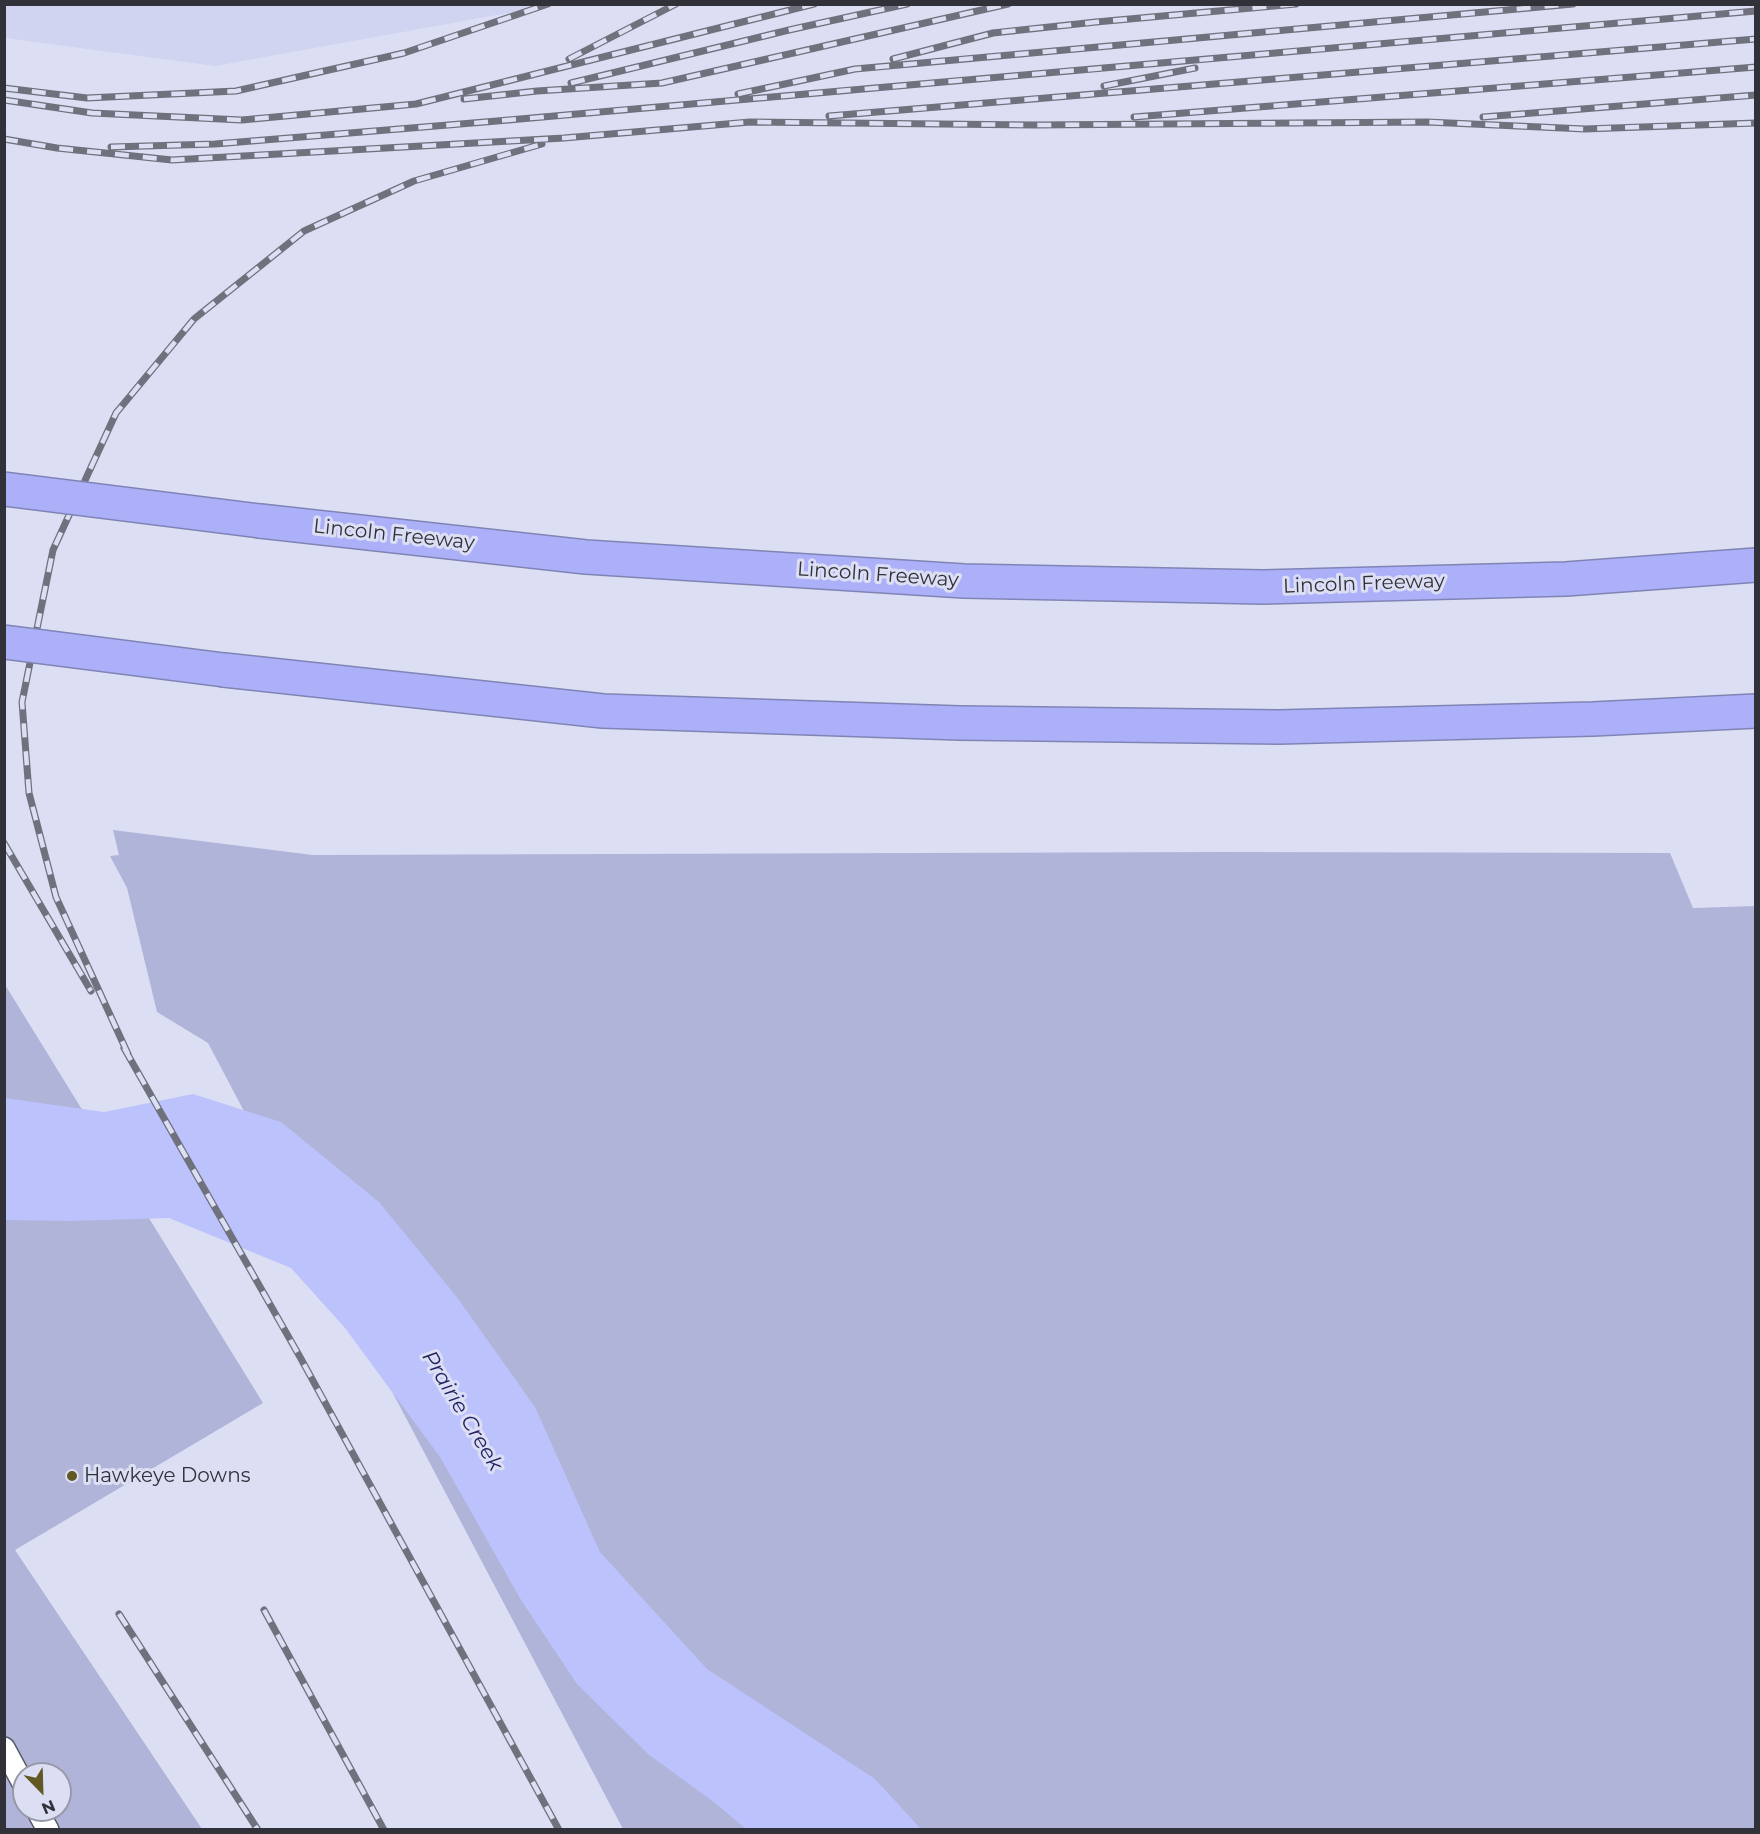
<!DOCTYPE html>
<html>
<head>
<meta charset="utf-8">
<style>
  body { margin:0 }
  #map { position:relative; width:1760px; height:1834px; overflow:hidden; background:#dcdff4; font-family:Montserrat,sans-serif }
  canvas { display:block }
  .frame { position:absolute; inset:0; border:6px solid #303139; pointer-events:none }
  .north { position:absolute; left:12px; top:1762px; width:60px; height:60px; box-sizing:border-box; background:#dcdff4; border:2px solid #9799a9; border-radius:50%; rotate:157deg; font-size:16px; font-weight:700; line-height:24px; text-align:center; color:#303139 }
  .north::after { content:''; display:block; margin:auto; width:21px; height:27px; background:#615824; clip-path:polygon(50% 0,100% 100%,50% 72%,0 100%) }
</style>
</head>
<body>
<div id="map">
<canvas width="1760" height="1834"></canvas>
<div class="frame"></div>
<div class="north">N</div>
</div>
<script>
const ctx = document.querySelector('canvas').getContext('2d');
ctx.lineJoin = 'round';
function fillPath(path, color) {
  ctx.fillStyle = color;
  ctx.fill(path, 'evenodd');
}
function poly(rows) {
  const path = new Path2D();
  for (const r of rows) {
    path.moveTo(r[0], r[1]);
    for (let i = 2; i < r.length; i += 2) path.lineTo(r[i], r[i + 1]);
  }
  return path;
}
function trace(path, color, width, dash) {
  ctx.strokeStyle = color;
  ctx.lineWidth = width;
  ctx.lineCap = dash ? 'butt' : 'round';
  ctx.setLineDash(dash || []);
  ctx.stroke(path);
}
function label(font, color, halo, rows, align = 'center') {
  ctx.font = font + ' Montserrat,sans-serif';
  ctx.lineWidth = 6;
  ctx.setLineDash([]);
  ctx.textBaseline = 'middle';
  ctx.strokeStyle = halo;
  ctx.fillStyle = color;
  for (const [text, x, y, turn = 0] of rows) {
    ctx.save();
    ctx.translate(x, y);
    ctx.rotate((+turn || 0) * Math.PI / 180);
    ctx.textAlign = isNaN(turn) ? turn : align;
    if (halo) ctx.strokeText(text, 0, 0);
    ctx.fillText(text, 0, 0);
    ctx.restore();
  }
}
const built = poly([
  [5,4,552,4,552,5,215,66,5,38]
]);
const green = poly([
  [113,830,313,855,1223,852,1670,853,1693,908,1755,906,1755,1829,623,1829,208,1043,157,1012,127,888,110,856,119,855],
  [4,983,263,1403,15,1550,202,1829,5,1829],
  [24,1774,60,1774,60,1810,24,1810]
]);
const water = poly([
  [193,1094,281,1122,379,1202,456,1296,535,1407,600,1552,707,1669,875,1779,921,1829,746,1829,715,1803,648,1754,577,1684,521,1600,440,1457,345,1328,291,1268,169,1218,71,1221,5,1220,5,1098,104,1112]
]);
const service = poly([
  [4,1748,24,1785],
  [37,1810,48,1830]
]);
const motorway = poly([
  [260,521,586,557,964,581,1263,587,1566,579,1756,565],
  [224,670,603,711,960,723,1279,727,1593,719,1756,711]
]);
const rail = poly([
  [569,59,676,4],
  [893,59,993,33,1096,22,1296,4],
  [571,83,789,30,907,4],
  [1104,86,1195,68],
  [4,88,87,98,236,91,404,53,548,4],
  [738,94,855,69,1573,4],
  [464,99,537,91,662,83,1008,4],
  [4,100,92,113,242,120,416,104,814,4],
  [829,116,1756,39],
  [1134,117,1756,67],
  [1483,117,1756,95],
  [4,139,57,148,172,160,564,138,750,122,1035,125,1427,122,1585,129,1756,123],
  [111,147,215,144,497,121,1756,11],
  [4,843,91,991],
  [124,1048,300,1357,559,1830],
  [128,1054,56,897,29,793,22,702,53,550,116,413,194,319,304,231,414,181,542,144],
  [264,1610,384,1830],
  [119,1614,258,1830]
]);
const motorwayBridge = poly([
  [4,489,260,521],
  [4,642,224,670]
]);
const markers = [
  [72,1476,6,"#615824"]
];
const streetNames = [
  ["Lincoln Freeway",394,535,6],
  ["Lincoln Freeway",878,575,4],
  ["Lincoln Freeway",1364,584,-2]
];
const poiNames = [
  ["Hawkeye Downs",84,1476]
];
const waterNames = [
  ["Prairie Creek",462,1411,59]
];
fillPath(built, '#d0d4f0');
fillPath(green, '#b0b4d8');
fillPath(water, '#bcc2fc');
trace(service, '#595b6d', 24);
trace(motorway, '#8084b5', 36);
trace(service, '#fff', 21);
trace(motorway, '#abb0f8', 33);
trace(rail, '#6f717d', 7);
trace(rail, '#dcdff4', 4.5, [14]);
trace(motorwayBridge, '#8084b5', 36, []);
trace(motorwayBridge, '#abb0f8', 33);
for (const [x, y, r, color] of markers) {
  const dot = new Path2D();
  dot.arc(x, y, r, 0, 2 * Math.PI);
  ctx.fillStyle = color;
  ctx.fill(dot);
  trace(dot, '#dcdff4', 2);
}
label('20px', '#303139', '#dcdff4', streetNames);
label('20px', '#303139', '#dcdff4', poiNames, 'left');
label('italic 21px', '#231e5f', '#dcdff4', waterNames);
</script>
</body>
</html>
